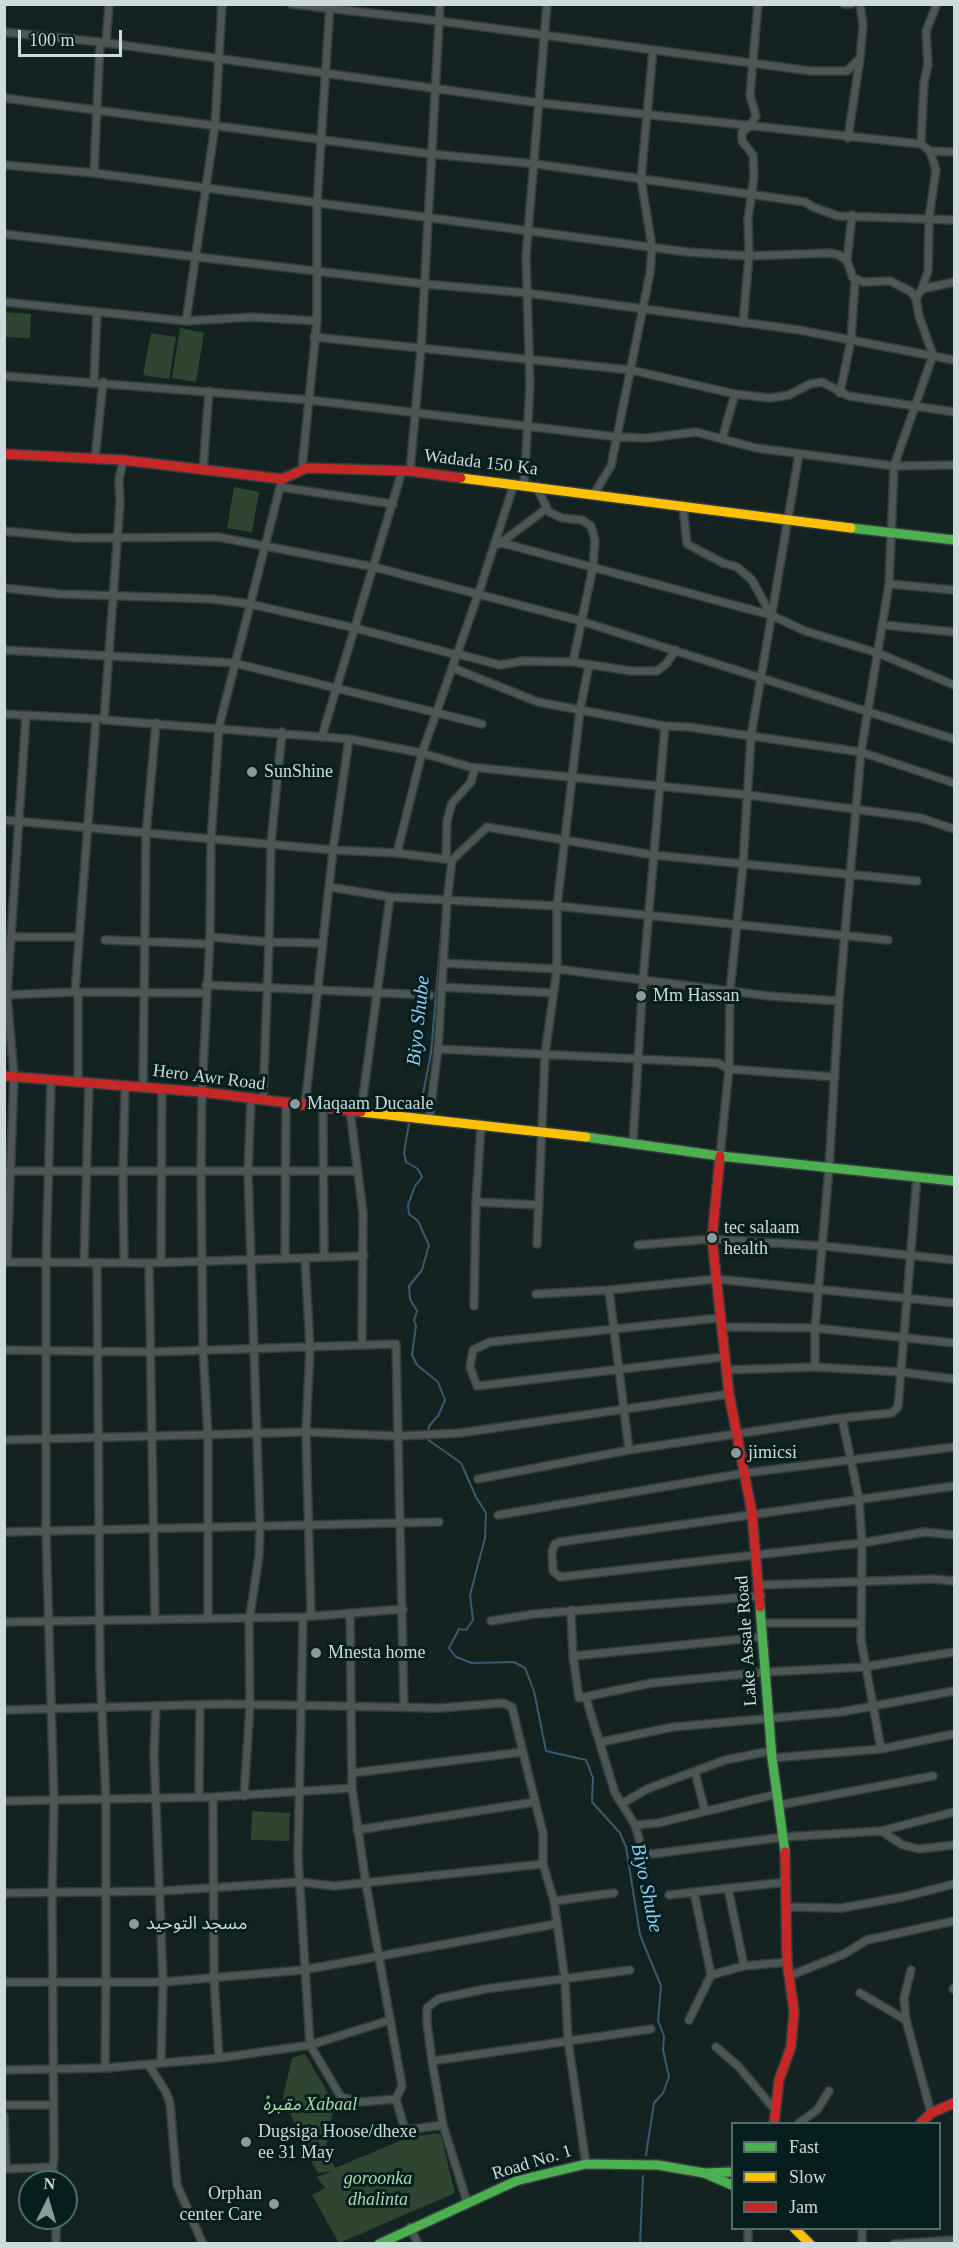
<!DOCTYPE html>
<html>
<head>
<meta charset="utf-8">
<style>
  body { margin:0 }
  #map { position:relative; width:959px; height:2248px; overflow:hidden; background:#152222; font-family:"Times New Roman",serif }
  canvas { display:block }
  .frame { position:absolute; inset:0; border:6px solid #cddbda; pointer-events:none }
  .legend { position:absolute; left:731px; top:2122px; width:210px; height:108px; box-sizing:border-box; background:#061e1d; border:2px solid #566a69; margin:0; padding:8px 10px; list-style:none; font-size:18px; color:#cddbda }
  .legend li { display:flex; align-items:center; gap:12px; height:30px }
  .legend b { width:30px; border:2px solid #566a69 }
  .north { position:absolute; left:18px; top:2170px; width:60px; height:60px; box-sizing:border-box; background:#061e1d; border:2px solid #566a69; border-radius:50%; rotate:5deg; font-size:16px; font-weight:700; line-height:24px; text-align:center; color:#cddbda }
  .north::after { content:''; display:block; margin:auto; width:21px; height:27px; background:#8d9a9a; clip-path:polygon(50% 0,100% 100%,50% 72%,0 100%) }
  .scale { position:absolute; left:18px; top:30px; width:104px; height:27px; box-sizing:border-box; border:3px solid #cddbda; border-top:0; padding-left:8px; font-size:18px; line-height:21px; white-space:nowrap; color:#cddbda; -webkit-text-stroke:4px #061e1d; paint-order:stroke }
</style>
</head>
<body>
<div id="map">
<canvas width="959" height="2248"></canvas>
<div class="frame"></div>
<ul class="legend">
<li><b style="height:8px;background:#4caf50"></b>Fast</li>
<li><b style="height:8px;background:#ffc107"></b>Slow</li>
<li><b style="height:8px;background:#c62828"></b>Jam</li>
</ul>
<div class="north">N</div>
<div class="scale">100 m</div>
</div>
<script>
const ctx = document.querySelector('canvas').getContext('2d');
ctx.lineJoin = 'round';
function fillPath(path, color) {
  ctx.fillStyle = color;
  ctx.fill(path, 'evenodd');
}
function poly(rows) {
  const path = new Path2D();
  for (const r of rows) {
    path.moveTo(r[0], r[1]);
    for (let i = 2; i < r.length; i += 2) path.lineTo(r[i], r[i + 1]);
  }
  return path;
}
function trace(path, color, width, dash) {
  ctx.strokeStyle = color;
  ctx.lineWidth = width;
  ctx.lineCap = dash ? 'butt' : 'round';
  ctx.setLineDash(dash || []);
  ctx.stroke(path);
}
function label(font, color, halo, rows, align = 'center') {
  ctx.font = font + ' "Times New Roman","Noto Sans Arabic",serif';
  ctx.lineWidth = 6;
  ctx.setLineDash([]);
  ctx.textBaseline = 'middle';
  ctx.strokeStyle = halo;
  ctx.fillStyle = color;
  for (const [text, x, y, turn = 0] of rows) {
    ctx.save();
    ctx.translate(x, y);
    ctx.rotate((+turn || 0) * Math.PI / 180);
    ctx.textAlign = isNaN(turn) ? turn : align;
    if (halo) ctx.strokeText(text, 0, 0);
    ctx.fillText(text, 0, 0);
    ctx.restore();
  }
}
const green = poly([
  [5,312,31,314,30,338,5,337],
  [180,328,204,333,196,382,172,378],
  [151,333,176,337,169,379,143,375],
  [234,487,259,492,252,532,227,528],
  [252,1811,290,1813,289,1841,251,1840],
  [305,2054,334,2103,326,2149,335,2168,409,2137,438,2133,441,2136,455,2193,339,2243,312,2195,325,2188,317,2177,332,2171,318,2173,311,2161,283,2097,292,2058]
]);
const stream = poly([
  [410,1115,412,1104,422,1099,431,1053,442,923],
  [409,1123,404,1153,406,1162,418,1169,422,1177,415,1186,408,1205,409,1214,418,1221,429,1245,422,1270,409,1286,410,1299,417,1311,414,1320,416,1326,412,1355,417,1365,438,1382,445,1400,438,1416,429,1426,427,1439,461,1463,476,1497,486,1513,485,1538,470,1595,473,1620,466,1630,459,1629,449,1648,456,1657,472,1663,514,1662,525,1668,534,1691,546,1751,586,1760,593,1778,592,1802,620,1833,626,1847,640,1935,661,1986,658,2021,664,2036,663,2050,669,2077,663,2093,654,2103,646,2155],
  [640,2244,643,2176]
]);
const street = poly([
  [291,4,439,21,811,71,847,71,860,58],
  [844,4,851,4],
  [4,32,100,42,540,103,921,144,930,151,936,170,929,218,928,271,922,289,916,298],
  [106,43,109,4],
  [4,98,431,154,536,164,805,202,813,207,838,216,954,220],
  [848,138,860,58,863,25,860,4],
  [921,144,924,82,928,65,926,31,937,4],
  [930,151,954,152],
  [4,165,94,173,687,252,749,256,830,253,839,255,847,261],
  [94,173,100,42],
  [4,234,425,284,527,293,799,330,954,360],
  [922,289,954,282],
  [4,302,186,321,252,317,317,321],
  [186,321,215,126,222,4],
  [743,323,749,256,748,219,754,176,753,155,742,141,742,132,749,127,756,116,750,95,758,4],
  [314,337,631,370,735,394,770,398,789,395,810,384,822,382,849,396,954,412],
  [4,376,310,400,617,437,647,438,696,432,756,448,894,466,954,465],
  [94,381,97,312],
  [840,393,851,340,855,281],
  [722,439,735,394],
  [95,459,103,382],
  [123,460,119,480,120,503,104,720,349,739,422,753,470,767,748,795,921,818,954,829],
  [302,468,317,321,317,204,330,4],
  [203,470,209,391],
  [410,471,421,349,440,4],
  [524,485,530,385,526,256,547,4],
  [536,486,549,512,562,518,582,520,591,526,595,540,593,567,573,662,631,671,657,671,666,664,676,650],
  [280,487,393,504],
  [594,494,611,466,650,273,652,247,641,179,653,50],
  [683,506,687,544,723,563,737,567,752,580,771,615],
  [4,531,77,538,218,537,374,567,581,621,954,739],
  [502,543,771,615,805,631,878,653,954,685],
  [499,544,546,509],
  [889,584,954,590],
  [4,588,60,594,212,599,250,604,355,628,457,655],
  [883,625,954,632],
  [4,650,234,663,482,724],
  [458,654,500,665,523,661,573,662],
  [589,665,580,710,557,906,888,940],
  [453,668,538,702,665,726,689,727,861,752,954,783],
  [4,714,98,719],
  [282,732,271,843,269,942,322,943],
  [322,736,402,471],
  [349,739,333,850,397,853,422,753,479,592,514,484],
  [4,820,333,850,305,1106],
  [397,853,452,860,487,827,653,855,917,881],
  [446,859,447,821,452,803,471,782,475,768],
  [330,887,390,897,361,1112],
  [390,897,557,906,557,969,545,1054,537,1244],
  [11,937,79,937],
  [210,937,269,942,263,1101],
  [105,940,209,944],
  [443,963,557,969,769,996,839,1001],
  [206,985,430,995],
  [441,987,553,993],
  [75,992,96,719],
  [78,992,78,1083],
  [5,995,75,992,206,993],
  [438,1049,718,1063,729,1069,835,1077],
  [143,1087,146,835,156,723],
  [323,1108,324,1257],
  [350,1110,363,1213,362,1344],
  [429,1121,438,1049,447,902,452,860],
  [633,1142,643,980,665,726],
  [720,1156,729,1069,730,991,743,865,751,736,799,454],
  [7,1171,356,1171],
  [476,1202,539,1205],
  [638,1245,712,1239,823,1246,954,1260],
  [305,1258,310,1348,306,1432,311,1615],
  [285,1259,286,1104],
  [4,1262,149,1263,364,1256],
  [7,1262,14,1076,7,995,26,716],
  [161,1262,162,1089],
  [84,1263,89,1083],
  [124,1263,123,1172,125,1086],
  [149,1263,155,1620],
  [609,1290,629,1450],
  [536,1294,609,1290,716,1279,954,1303],
  [474,1306,476,1202,481,1126],
  [719,1318,490,1342,473,1350,470,1367,477,1386,724,1357],
  [721,1327,815,1328,829,1168,839,1001,861,752,889,584,894,466,933,355,919,316,916,298,910,291,890,281,863,282,853,278,847,261,852,215],
  [4,1350,150,1352,396,1344,404,1707],
  [815,1367,815,1328,954,1343],
  [726,1370,815,1367,901,1372,954,1379],
  [4,1440,306,1432,398,1436,460,1433,729,1394],
  [478,1479,629,1450,842,1418],
  [954,1486,560,1542,555,1544,552,1551,553,1571,560,1577,862,1543,925,1532,954,1535],
  [498,1515,745,1473,954,1447],
  [4,1532,439,1522],
  [760,1585,933,1579,954,1581],
  [571,1610,573,1656,579,1698,652,1683,766,1672,864,1667,954,1652],
  [350,1613,352,1788,366,1884,402,2086,396,2099,405,2130,443,2125,467,2202],
  [303,1617,298,1857,310,2045,341,2097,361,2102,396,2099],
  [208,1618,208,1436,203,1350,201,1171,202,1092,210,937,211,839,219,727,282,479],
  [491,1621,534,1614,761,1596],
  [4,1622,303,1617,403,1609],
  [761,1623,860,1623],
  [573,1656,763,1637],
  [586,1698,615,1793,635,1825,644,1855,784,1837,881,1831,954,1812],
  [156,1706,154,1753,163,1982,161,2063],
  [4,1710,226,1704,440,1708,503,1703,512,1707,518,1732,543,1833,543,1864],
  [601,1742,673,1727,841,1712,954,1691],
  [881,1749,861,1640,862,1543,859,1499,842,1418,892,1413,898,1407,917,1177],
  [772,1758,881,1749,954,1734],
  [695,1772,705,1811],
  [352,1773,523,1752],
  [199,1796,200,1705],
  [244,1796,250,1706,249,1622,259,1556,260,1527,248,1172,251,1099],
  [213,1797,214,1978,219,2058],
  [4,1801,213,1797,352,1788],
  [623,1803,647,1789,725,1760,771,1751],
  [779,1805,933,1776],
  [635,1825,658,1823,777,1794],
  [357,1830,535,1802],
  [881,1831,903,1845,919,1849,954,1845],
  [728,1888,744,1966],
  [4,1893,161,1891,300,1882,334,1886,543,1864,554,1901,565,1980,568,2040,586,2164],
  [669,1895,694,1892],
  [554,1901,614,1893],
  [787,1907,841,1908,903,1897,954,1884],
  [630,1970,485,1989,438,1999,427,2008,427,2023,432,2061,651,2029],
  [911,1970,904,1998,906,2020,931,2113],
  [711,1975,694,1892,787,1882],
  [789,1976,844,1954,867,1940,954,1921],
  [4,1982,106,1982,106,1800,100,1668,97,1263],
  [953,1989,954,1988],
  [860,1993,906,2020],
  [689,2020,711,1975,744,1966,787,1962],
  [716,2047,738,2066,776,2111],
  [432,2061,443,2125],
  [148,2064,166,2092,170,2103,177,2185,203,2244],
  [105,2068,106,1982,163,1982,303,1970,556,1924],
  [4,2070,105,2068,219,2058,310,2045,390,2020],
  [4,2105,53,2105],
  [4,2116,6,2169],
  [798,2124,817,2110,829,2091],
  [53,2167,54,2182],
  [4,2169,53,2167,54,2156,52,1891,54,1802,46,1530,46,1263,51,1081],
  [56,2218,56,2244],
  [410,2227,418,2244],
  [748,2244,748,2228],
  [862,2244,862,2228],
  [894,2244,954,2240]
]);
const fast = poly([
  [851,528,954,540],
  [586,1137,720,1156,954,1181],
  [760,1607,772,1758,785,1852],
  [706,2173,732,2172],
  [379,2244,516,2181,586,2164,658,2165,704,2173,732,2185]
]);
const slow = poly([
  [461,478,851,528],
  [361,1112,586,1137],
  [794,2228,810,2244]
]);
const jam = poly([
  [4,454,123,460,282,479,307,468,410,471,461,478],
  [4,1076,202,1092,361,1112],
  [720,1156,712,1239,729,1394,752,1513,760,1607],
  [774,2124,779,2080,791,2047,794,2011,787,1962,785,1852],
  [920,2124,931,2113,954,2103]
]);
const markers = [
  [252,772,6,"#8d9a9a"],
  [641,996,6,"#8d9a9a"],
  [295,1104,6,"#8d9a9a"],
  [712,1238,6,"#8d9a9a"],
  [736,1453,6,"#8d9a9a"],
  [316,1653,6,"#8d9a9a"],
  [134,1924,6,"#8d9a9a"],
  [246,2142,6,"#8d9a9a"],
  [274,2204,6,"#8d9a9a"]
];
const streetNames = [
  ["Wadada 150 Ka",481,463,7],
  ["Hero Awr Road",209,1078,7],
  ["Lake Assale Road",747,1641,-94],
  ["Road No. 1",532,2163,-17]
];
const poiNames = [
  ["SunShine",264,772],
  ["Mm Hassan",653,996],
  ["Maqaam Ducaale",307,1104],
  ["tec salaam",724,1228],
  ["health",724,1249],
  ["jimicsi",748,1453],
  ["Mnesta home",328,1653],
  ["مسجد التوحيد",146,1924],
  ["Dugsiga Hoose/dhexe",258,2132],
  ["ee 31 May",258,2153],
  ["Orphan",262,2194,"right"],
  ["center Care",262,2215,"right"]
];
const parkNames = [
  ["ْمقبره Xabaal",310,2105],
  ["goroonka",378,2179],
  ["dhalinta",378,2200]
];
const waterNames = [
  ["Biyo Shube",419,1021,-84],
  ["Biyo Shube",646,1888,78]
];
fillPath(green, '#304530');
trace(stream, '#3a5a70', 2);
trace(street, '#333d3c', 10);
trace(fast, '#333d3c', 12);
trace(slow, '#333d3c', 12);
trace(jam, '#333d3c', 12);
trace(street, '#4c5655', 7);
trace(fast, '#4caf50', 9);
trace(slow, '#ffc107', 9);
trace(jam, '#c62828', 9);
for (const [x, y, r, color] of markers) {
  const dot = new Path2D();
  dot.arc(x, y, r, 0, 2 * Math.PI);
  ctx.fillStyle = color;
  ctx.fill(dot);
  trace(dot, '#061e1d', 2);
}
label('18px', '#cddbda', '#061e1d', streetNames);
label('18px', '#cddbda', '#061e1d', poiNames, 'left');
label('italic 18px', '#aad8a5', '#061e1d', parkNames);
label('italic 20px', '#91ccf7', '#061e1d', waterNames);
</script>
</body>
</html>
